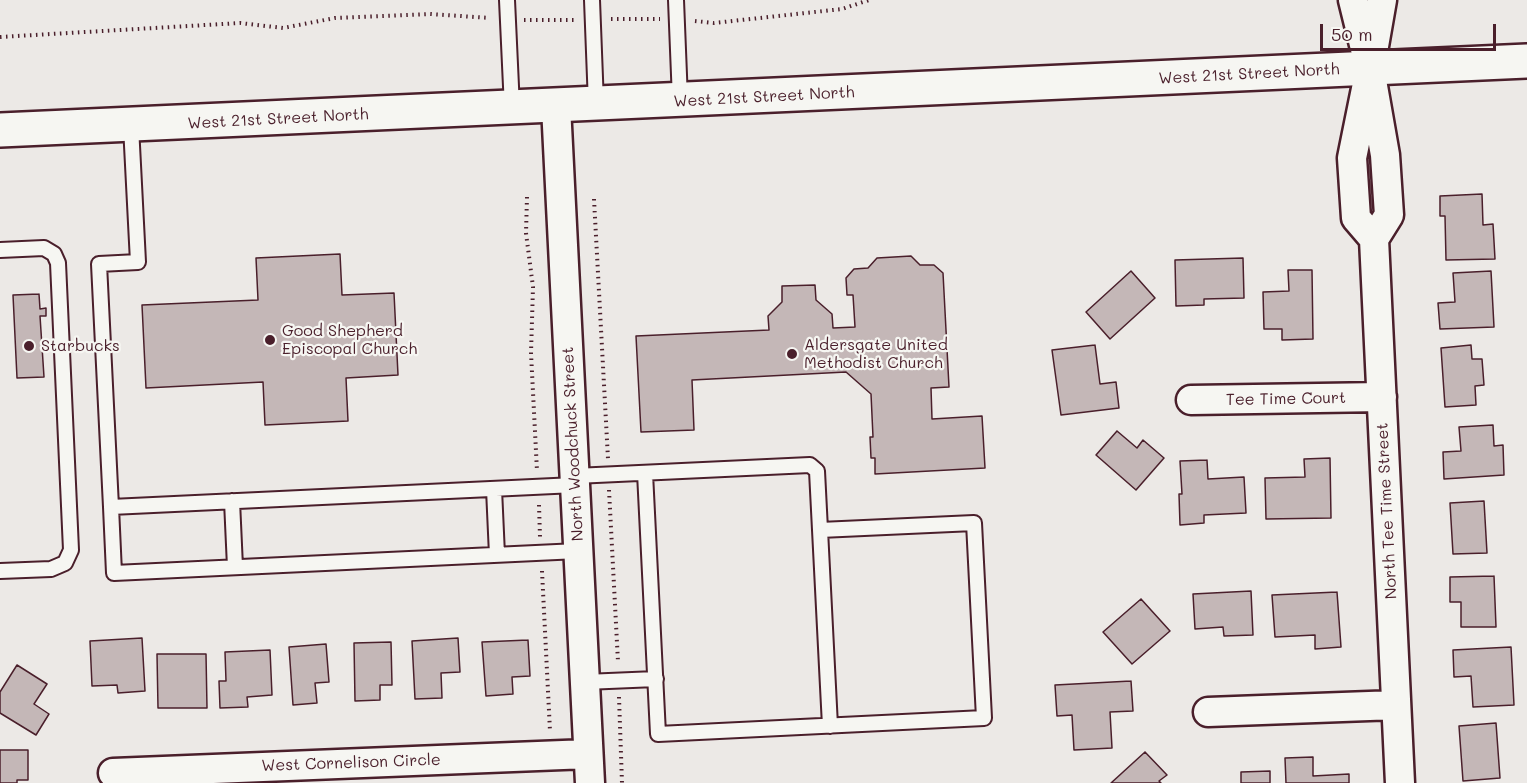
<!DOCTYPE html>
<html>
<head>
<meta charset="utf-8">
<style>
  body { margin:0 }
  #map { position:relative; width:1527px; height:783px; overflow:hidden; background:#ece9e6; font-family:Mali,sans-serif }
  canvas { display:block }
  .scale { position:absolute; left:1320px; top:24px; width:176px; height:27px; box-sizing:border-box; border:3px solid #4a1f2b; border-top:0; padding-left:8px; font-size:18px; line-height:21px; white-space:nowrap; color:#4a1f2b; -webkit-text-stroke:4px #f6f6f2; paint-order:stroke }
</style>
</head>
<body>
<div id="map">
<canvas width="1527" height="783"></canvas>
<div class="scale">50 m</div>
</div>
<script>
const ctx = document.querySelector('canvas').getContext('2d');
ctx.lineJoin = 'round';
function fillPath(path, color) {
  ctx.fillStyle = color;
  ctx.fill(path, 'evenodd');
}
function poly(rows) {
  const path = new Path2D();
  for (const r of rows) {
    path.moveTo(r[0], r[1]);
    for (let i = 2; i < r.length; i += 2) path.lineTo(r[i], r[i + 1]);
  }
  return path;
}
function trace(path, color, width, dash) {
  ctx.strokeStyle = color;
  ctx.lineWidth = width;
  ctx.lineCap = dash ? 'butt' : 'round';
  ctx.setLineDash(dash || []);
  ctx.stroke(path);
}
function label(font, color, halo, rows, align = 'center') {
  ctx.font = font + ' Mali,sans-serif';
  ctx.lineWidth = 4.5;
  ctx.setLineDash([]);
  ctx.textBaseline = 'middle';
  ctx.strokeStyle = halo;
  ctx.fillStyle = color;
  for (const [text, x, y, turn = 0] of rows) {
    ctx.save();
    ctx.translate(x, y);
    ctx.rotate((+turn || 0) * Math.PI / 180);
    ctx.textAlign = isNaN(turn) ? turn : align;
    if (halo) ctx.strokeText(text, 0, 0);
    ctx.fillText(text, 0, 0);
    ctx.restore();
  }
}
const building = poly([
  [1482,194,1483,225,1493,224,1495,259,1446,260,1445,216,1440,216,1440,196,1482,194],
  [340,254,342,295,394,293,398,375,346,378,348,421,265,425,263,382,146,388,142,305,258,300,256,258,340,254],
  [911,256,920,265,934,265,943,273,949,387,931,388,932,419,982,416,985,468,875,474,875,458,871,458,870,437,873,437,871,394,846,372,692,380,694,430,641,432,636,336,769,330,768,316,782,302,782,286,815,285,816,300,832,314,833,328,855,327,853,295,847,295,846,278,854,269,868,268,877,258,911,256],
  [1243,258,1244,298,1204,299,1204,305,1176,306,1175,260,1243,258],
  [1288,270,1312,270,1313,339,1282,340,1282,329,1264,329,1263,292,1289,291,1288,270],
  [1131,271,1155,298,1110,339,1086,312,1131,271],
  [1491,271,1494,327,1440,329,1438,303,1455,302,1453,273,1491,271],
  [39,294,40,309,46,308,46,316,40,316,44,377,17,378,13,295,39,294],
  [1095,345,1100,384,1116,382,1119,408,1061,415,1052,350,1095,345],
  [1471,345,1472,359,1482,359,1484,385,1475,386,1476,405,1445,407,1441,348,1471,345],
  [1493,425,1494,446,1503,445,1504,475,1444,479,1443,452,1461,451,1459,427,1493,425],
  [1117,431,1137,448,1143,440,1164,458,1136,490,1096,455,1117,431],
  [1330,458,1331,518,1266,519,1265,478,1305,477,1304,459,1330,458],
  [1207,460,1208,479,1244,477,1246,513,1204,515,1204,523,1180,525,1179,494,1182,494,1180,461,1207,460],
  [1484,501,1487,553,1453,554,1450,503,1484,501],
  [1494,576,1496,627,1461,627,1461,602,1450,602,1450,577,1494,576],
  [1251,591,1253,635,1224,636,1223,627,1195,629,1193,594,1251,591],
  [1337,592,1341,647,1315,649,1315,635,1275,637,1272,595,1337,592],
  [1141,599,1170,631,1132,664,1103,632,1141,599],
  [142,638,145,691,118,693,117,685,92,686,90,641,142,638],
  [458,638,460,672,441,673,442,698,415,699,412,641,458,638],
  [528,640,530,676,512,677,513,694,486,696,482,642,528,640],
  [391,642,392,685,380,685,380,700,355,701,354,643,391,642],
  [326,644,329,682,315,683,317,703,293,705,289,647,326,644],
  [1511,647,1514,705,1473,707,1471,676,1454,677,1453,650,1511,647],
  [270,650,272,695,247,697,248,707,220,708,219,681,226,681,225,652,270,650],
  [157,654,206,654,207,708,158,708,157,654],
  [17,665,47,684,34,704,49,714,36,735,0,713,0,692,17,665],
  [1131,681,1133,711,1110,712,1112,748,1074,750,1072,715,1057,716,1055,685,1131,681],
  [1496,723,1500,778,1463,781,1459,726,1496,723],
  [0,750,28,750,28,780,17,780,17,783,0,783,0,750],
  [1145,752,1167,775,1159,781,1161,783,1111,783,1145,752],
  [1313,757,1313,776,1349,774,1349,783,1286,783,1285,758,1313,757],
  [1270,771,1270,783,1241,783,1241,772,1270,771]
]);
const path = poly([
  [611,19,660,19],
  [524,20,576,20],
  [695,21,714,23,842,9,869,0],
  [0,37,240,23,283,28,335,18,430,14,490,18],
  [527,197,526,233,533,287,531,353,537,471],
  [594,199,608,459],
  [609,490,618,662],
  [539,505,540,537],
  [542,571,550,731],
  [619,697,622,783]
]);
const lane = poly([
  [507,0,512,108],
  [592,0,596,104],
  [676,0,680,100],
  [131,126,138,262,99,264,111,507,575,485],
  [0,250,44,248,54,254,58,263,71,550,65,563,51,569,0,571],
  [645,473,658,734,984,718,974,523,820,530],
  [575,476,810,465,817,471,830,726],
  [494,489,497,555],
  [232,501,235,567],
  [111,507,114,573,578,551],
  [585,682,656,679]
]);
const street = poly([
  [1353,0,1370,69,1385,155,1389,215,1374,239,1356,218,1352,158,1370,69,1382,0],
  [556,106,590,783],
  [1374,239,1400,783],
  [1191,400,1382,397],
  [1208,712,1396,705],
  [113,773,588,754]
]);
const secondary = poly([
  [0,130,1527,61]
]);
const markers = [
  [270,340,6,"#4a1f2b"],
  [29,346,6,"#4a1f2b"],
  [792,354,6,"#4a1f2b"]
];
const streetNames = [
  ["West 21st Street North",1249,74,-3],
  ["West 21st Street North",764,97,-3],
  ["West 21st Street North",278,119,-3],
  ["Tee Time Court",1286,399,-1],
  ["North Woodchuck Street",573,444,-93],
  ["North Tee Time Street",1387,511,-93],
  ["West Cornelison Circle",351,763,-2]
];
const poiNames = [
  ["Good Shepherd",282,331],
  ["Episcopal Church",282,349],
  ["Aldersgate United",804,345],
  ["Methodist Church",804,363],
  ["Starbucks",41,346]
];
fillPath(building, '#c4b7b7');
trace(building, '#4a1f2b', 1.5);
trace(lane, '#4a1f2b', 18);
trace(street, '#4a1f2b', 33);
trace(secondary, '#4a1f2b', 38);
trace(path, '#4a1f2b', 4, [1.5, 4.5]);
trace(lane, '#f6f6f2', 14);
trace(street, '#f6f6f2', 28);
trace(secondary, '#f6f6f2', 33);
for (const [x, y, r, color] of markers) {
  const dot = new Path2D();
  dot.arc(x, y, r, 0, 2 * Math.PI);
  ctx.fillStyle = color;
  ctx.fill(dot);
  trace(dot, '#f6f6f2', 2);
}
label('16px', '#4a1f2b', '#f6f6f2', streetNames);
label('16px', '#4a1f2b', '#f6f6f2', poiNames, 'left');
</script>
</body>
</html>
